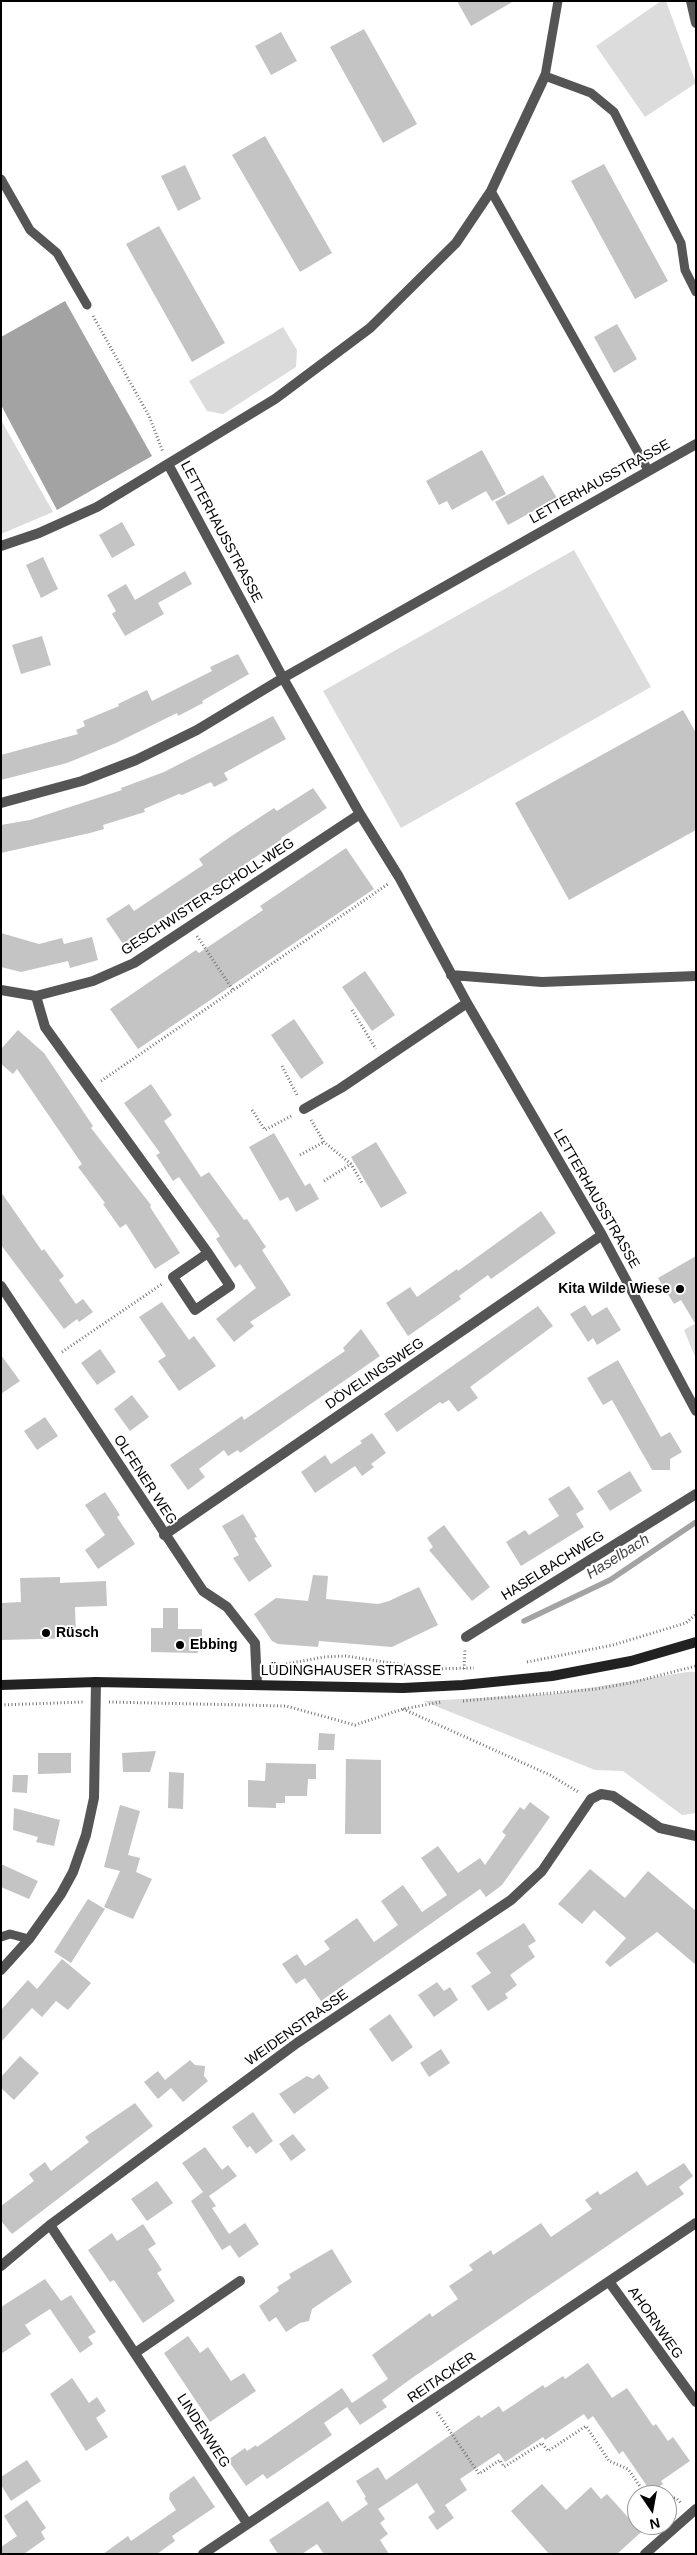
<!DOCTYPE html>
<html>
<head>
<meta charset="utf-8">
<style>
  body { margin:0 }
  #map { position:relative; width:697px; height:2555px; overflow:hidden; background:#fff; font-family:Arial,sans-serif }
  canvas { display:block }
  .frame { position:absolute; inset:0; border:2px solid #000; pointer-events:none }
  .north { position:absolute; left:627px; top:2485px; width:50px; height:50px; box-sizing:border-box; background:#fff; border:1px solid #999; border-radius:50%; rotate:168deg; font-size:14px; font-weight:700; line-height:20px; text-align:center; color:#000 }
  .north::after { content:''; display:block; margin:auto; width:18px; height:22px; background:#000; clip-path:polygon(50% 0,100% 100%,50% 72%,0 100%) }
</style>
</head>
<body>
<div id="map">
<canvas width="697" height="2555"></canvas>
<div class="frame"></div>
<div class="north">N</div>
</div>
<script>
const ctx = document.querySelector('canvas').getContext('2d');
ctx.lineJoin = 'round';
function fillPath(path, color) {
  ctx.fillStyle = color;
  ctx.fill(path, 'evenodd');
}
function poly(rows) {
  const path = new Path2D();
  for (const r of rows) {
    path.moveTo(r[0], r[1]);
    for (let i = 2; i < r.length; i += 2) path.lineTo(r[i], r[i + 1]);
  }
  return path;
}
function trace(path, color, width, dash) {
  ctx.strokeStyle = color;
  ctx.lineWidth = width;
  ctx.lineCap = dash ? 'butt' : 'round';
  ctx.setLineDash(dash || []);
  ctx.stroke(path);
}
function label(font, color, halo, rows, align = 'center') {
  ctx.font = font + ' Arial,sans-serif';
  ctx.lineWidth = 4;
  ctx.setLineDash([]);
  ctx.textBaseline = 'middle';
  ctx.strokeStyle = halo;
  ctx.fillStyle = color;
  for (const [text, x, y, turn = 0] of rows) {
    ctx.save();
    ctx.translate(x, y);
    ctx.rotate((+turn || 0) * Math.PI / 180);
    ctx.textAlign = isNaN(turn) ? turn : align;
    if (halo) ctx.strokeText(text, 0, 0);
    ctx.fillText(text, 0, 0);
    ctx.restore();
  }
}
const green = poly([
  [661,1,666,1,696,83,645,117,596,46],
  [283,327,297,350,296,367,223,414,207,411,189,381],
  [1,420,53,512,1,534],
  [574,550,651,687,401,828,323,691],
  [696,1323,696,1359,684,1330],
  [687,1672,696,1672,696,1813,682,1815,623,1771,595,1770,423,1701,552,1694]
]);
const water = poly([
  [65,301,152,456,57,510,1,405,1,337]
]);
const stream = poly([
  [524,1621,610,1580,696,1522]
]);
const building = poly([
  [457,1,514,1,471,26],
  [364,29,417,124,383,143,330,47],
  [281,32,297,61,271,75,255,46],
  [265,136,332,253,300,272,232,155],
  [604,164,668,281,635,299,571,181],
  [185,165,201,199,178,211,161,176],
  [159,226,225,343,192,362,126,244],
  [617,324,637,359,614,373,594,337],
  [482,450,506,494,492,501,486,491,452,510,447,501,439,505,426,481],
  [543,475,557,498,508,525,495,502],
  [122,522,135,545,112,558,99,535],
  [43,557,58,589,41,598,26,565],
  [185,571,192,584,158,603,164,614,125,636,112,614,116,611,107,595,126,584,135,600],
  [42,636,51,665,21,674,12,645],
  [238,654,249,674,202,701,203,703,178,716,177,713,116,743,67,763,1,780,1,755,78,734,76,730,85,726,83,721,119,706,118,704,147,690,152,701,212,671,210,667],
  [683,710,696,733,696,830,569,900,515,803],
  [273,716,286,739,224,773,228,780,214,787,211,782,182,795,179,794,144,809,145,812,103,825,104,829,90,833,1,853,1,825,30,820,122,790,121,788,164,772],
  [313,788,327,808,281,838,282,839,241,867,242,869,216,885,215,883,146,929,148,932,125,947,106,919,129,904,134,911,203,865,199,859,230,837,274,808,277,811],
  [346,848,374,889,138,1049,110,1009,196,950,199,953,263,910,260,906],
  [1,933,39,944,62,938,64,944,92,937,98,960,70,968,68,961,21,972,1,967],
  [365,971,395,1015,372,1031,342,987],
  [294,1019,324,1063,301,1079,271,1035],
  [18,1030,44,1053,93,1126,91,1128,151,1205,150,1207,180,1253,155,1269,126,1224,120,1228,103,1204,105,1203,78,1167,82,1164,17,1069,13,1074,1,1064,1,1049],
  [151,1084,172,1115,164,1121,201,1177,209,1172,244,1220,247,1219,266,1247,262,1250,291,1295,250,1322,254,1326,234,1342,216,1319,256,1288,240,1264,235,1268,216,1239,220,1236,179,1177,173,1181,156,1155,160,1153,124,1103],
  [274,1133,305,1186,310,1183,319,1199,296,1212,288,1197,280,1201,249,1147],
  [376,1142,407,1193,381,1208,351,1157],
  [1,1192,42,1251,44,1249,64,1276,59,1280,76,1304,83,1299,93,1312,79,1322,77,1319,64,1329,1,1245],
  [541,1211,556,1233,491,1279,488,1275,459,1296,461,1299,408,1336,386,1303,410,1287,417,1297,457,1269,458,1271],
  [696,1256,696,1325,681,1300,674,1304,658,1278],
  [162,1302,189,1340,194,1336,216,1366,179,1391,158,1361,166,1356,139,1317],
  [585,1305,592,1316,607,1307,621,1330,597,1345,593,1338,588,1342,570,1314],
  [538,1306,553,1326,470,1387,478,1398,458,1412,449,1400,442,1404,440,1402,397,1432,384,1414],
  [361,1329,380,1356,240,1453,238,1450,228,1456,224,1450,199,1469,205,1477,188,1490,170,1465,242,1416,244,1420,345,1351,343,1348],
  [100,1349,116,1372,97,1385,81,1363],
  [1,1355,20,1381,1,1394],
  [618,1360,661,1437,670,1432,682,1452,670,1459,670,1470,652,1470,612,1400,603,1405,587,1378],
  [132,1395,149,1417,130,1431,114,1409],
  [45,1417,58,1436,37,1450,24,1431],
  [372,1433,386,1453,371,1464,374,1467,362,1476,355,1466,315,1493,301,1472,325,1455,331,1464,362,1443,360,1441],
  [630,1471,642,1491,610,1511,597,1491],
  [569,1486,584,1509,576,1514,584,1527,521,1566,506,1542,525,1530,529,1535,559,1516,548,1499],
  [105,1492,120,1515,117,1517,135,1544,98,1569,85,1550,105,1535,85,1505],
  [243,1514,257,1537,254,1538,272,1566,249,1582,233,1558,239,1555,222,1526],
  [444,1525,490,1587,472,1601,429,1550,433,1547,427,1538],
  [313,1575,328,1576,326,1599,378,1604,389,1601,419,1587,438,1625,392,1647,319,1641,318,1647,278,1644,272,1641,254,1614,276,1598,308,1601],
  [60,1577,60,1583,106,1581,107,1606,75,1607,76,1638,1,1640,1,1603,21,1602,20,1578],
  [163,1608,178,1608,178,1629,202,1629,202,1647,197,1653,151,1652,151,1628,163,1628],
  [319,1733,335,1734,334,1750,318,1750],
  [156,1751,150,1772,123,1772,122,1753],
  [38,1753,71,1753,71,1773,38,1774],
  [346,1759,381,1760,381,1834,345,1834],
  [266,1763,316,1764,316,1779,308,1779,307,1796,285,1796,285,1803,276,1803,276,1808,248,1807,248,1780,265,1781],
  [169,1772,184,1773,183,1809,168,1808],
  [13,1775,28,1775,27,1793,12,1792],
  [530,1802,550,1817,502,1885,486,1897,480,1889,321,2001,305,1978,296,1984,282,1964,297,1954,305,1966,330,1949,324,1941,357,1918,374,1942,398,1925,381,1901,403,1885,422,1912,447,1895,421,1858,438,1846,458,1873,480,1858,485,1865,506,1835,502,1832,520,1807,524,1810],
  [120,1805,140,1811,128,1855,140,1858,136,1872,152,1879,133,1919,104,1907,120,1871,104,1867],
  [14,1808,60,1820,54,1846,36,1842,38,1837,13,1830],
  [1,1864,38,1881,29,1899,1,1887],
  [590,1869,625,1898,648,1871,696,1911,696,1965,657,1932,610,1967,605,1962,626,1938,594,1910,582,1924,558,1904],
  [88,1899,105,1909,71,1963,54,1952],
  [524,1923,536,1941,528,1946,535,1957,510,1975,517,1985,505,1994,508,1998,488,2011,471,1986,491,1973,476,1953],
  [62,1959,91,1983,68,2010,56,2001,42,2017,32,2008,1,2042,1,2010,28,1980,37,1989],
  [437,1982,444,1991,450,1987,458,2000,434,2017,418,1995],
  [390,2014,413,2047,392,2062,369,2029],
  [441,2049,450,2063,429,2077,420,2063],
  [20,2056,39,2073,14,2100,1,2088,1,2077],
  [190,2060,195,2065,205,2066,204,2076,208,2081,183,2102,171,2088,158,2099,144,2082,158,2071,165,2080],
  [319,2074,329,2088,294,2114,279,2094,307,2076,313,2079],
  [135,2103,153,2126,12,2234,1,2221,1,2206,34,2181,29,2174,45,2162,51,2171,89,2142,85,2137],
  [253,2112,273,2141,256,2154,250,2146,247,2148,232,2127],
  [293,2134,306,2150,291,2161,279,2144],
  [205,2147,222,2170,228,2165,237,2176,209,2196,216,2206,212,2208,229,2234,245,2223,259,2244,239,2258,230,2245,222,2250,191,2201,203,2192,182,2163],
  [684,2163,693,2176,679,2187,684,2194,412,2378,382,2400,387,2407,360,2425,347,2407,324,2423,332,2435,267,2479,263,2474,246,2486,228,2460,245,2448,247,2451,256,2445,257,2447,342,2388,352,2403,388,2379,372,2355,430,2313,432,2317,458,2299,449,2286,473,2270,469,2265,491,2250,493,2255,541,2223,551,2237,592,2209,585,2200,598,2191,600,2195,637,2171,647,2186],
  [157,2181,173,2203,147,2221,131,2199],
  [143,2224,156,2244,148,2249,162,2270,157,2273,175,2301,143,2323,114,2280,110,2282,88,2250,112,2233,117,2241],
  [332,2249,352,2282,312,2309,309,2321,300,2323,286,2332,276,2317,269,2322,259,2306,279,2291,277,2287,291,2278,289,2274],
  [45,2279,61,2301,71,2295,96,2332,88,2337,93,2344,80,2353,50,2309,25,2325,31,2334,1,2354,1,2307],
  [188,2336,200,2353,208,2347,231,2381,244,2373,256,2391,210,2422,164,2353],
  [588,2363,612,2398,627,2388,653,2426,656,2424,668,2441,673,2437,690,2461,661,2481,663,2484,651,2492,623,2451,619,2454,593,2416,588,2420,584,2414,545,2440,543,2437,505,2462,499,2453,460,2479,467,2490,435,2512,417,2483,378,2509,385,2519,380,2523,388,2534,380,2540,389,2554,324,2554,317,2544,302,2554,278,2554,269,2540,328,2501,342,2522,368,2504,364,2498,366,2497,356,2481,378,2467,386,2480,479,2415,481,2418,499,2406,503,2412,543,2385,545,2388,563,2376,565,2379],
  [72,2378,89,2403,97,2397,106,2411,96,2418,108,2437,86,2451,50,2394],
  [27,2460,41,2481,11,2501,1,2485,1,2477],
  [194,2476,215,2507,172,2536,175,2541,157,2554,103,2554,128,2536,131,2541,176,2510,169,2499,170,2493],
  [542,2484,566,2510,591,2487,601,2499,607,2494,635,2525,649,2525,617,2554,549,2554,511,2511],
  [27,2500,46,2528,41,2532,45,2539,24,2554,1,2554,1,2547,17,2536,4,2516],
  [445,2505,454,2518,437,2530,428,2517]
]);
const path = poly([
  [93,316,149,416,163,452],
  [197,936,233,990],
  [352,1010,376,1049],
  [282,1066,298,1097],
  [101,1081,388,884],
  [252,1110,265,1130,293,1115],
  [311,1120,324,1142,351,1164,362,1183],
  [300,1155,324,1142],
  [324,1181,351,1164],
  [62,1352,162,1284],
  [527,1662,613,1645,686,1623,696,1614],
  [269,1667,324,1657,346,1656,430,1669,474,1668],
  [464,1669,465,1650],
  [463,1701,596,1689,630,1683,696,1666],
  [109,1702,286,1706,355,1725,403,1709,441,1702],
  [1,1705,83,1702],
  [403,1709,550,1775,580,1793],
  [437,2412,479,2474,500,2460,504,2467,542,2443,548,2451,586,2426,609,2461,628,2469,646,2495],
  [667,2498,676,2498,682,2504]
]);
const lane = poly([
  [558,1,545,76,591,93,614,112,681,243,685,270,696,292],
  [1,179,30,230,57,253,87,305],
  [491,191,648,470],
  [1,1937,10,1934,29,1939]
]);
const street = poly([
  [691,1,696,23],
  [168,464,283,678,360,814,399,877,467,1003,602,1235,696,1411],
  [1,546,39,533,97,507,275,399,370,328,456,243,491,191,545,76],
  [1,803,82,781,136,760,197,730,283,678,696,444],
  [451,975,542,982,696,976],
  [1,990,36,996,93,981,134,963,360,814],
  [36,996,45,1027,208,1253,230,1286,195,1310,173,1277,208,1253],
  [304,1109,341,1088,467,1003],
  [1,1286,203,1591,227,1607,255,1643,257,1684],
  [164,1535,602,1235],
  [466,1637,696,1494],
  [1,1970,29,1939,61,1894,73,1872,86,1835,94,1798,96,1682],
  [50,2225,247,2523],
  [1,2266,50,2225,297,2043,511,1900,542,1871,591,1799,601,1794,613,1796,660,1828,696,1836],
  [610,2283,696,2402],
  [135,2353,240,2281],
  [203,2554,696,2223],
  [645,2554,696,2509]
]);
const secondary = poly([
  [1,1685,96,1682,403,1688,463,1685,552,1676,631,1661,696,1642]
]);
const markers = [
  [680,1289,5,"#000"],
  [46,1633,5,"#000"],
  [180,1645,5,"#000"]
];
const streetNames = [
  ["LETTERHAUSSTRASSE",600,482,-29],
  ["LETTERHAUSSTRASSE",221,532,62],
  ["GESCHWISTER-SCHOLL-WEG",208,897,-33],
  ["LETTERHAUSSTRASSE",596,1199,60],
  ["DÖVELINGSWEG",375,1374,-34],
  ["OLFENER WEG",145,1480,57],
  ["HASELBACHWEG",553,1566,-32],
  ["LÜDINGHAUSER STRASSE",351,1671],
  ["WEIDENSTRASSE",297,2028,-35],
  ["AHORNWEG",655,2323,55],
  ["REITACKER",442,2378,-34],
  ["LINDENWEG",203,2431,57]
];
const poiNames = [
  ["Kita Wilde Wiese",670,1289,"right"],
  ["Rüsch",56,1633],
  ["Ebbing",190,1645]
];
const waterNames = [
  ["Haselbach",618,1557,-32]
];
fillPath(green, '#dcdcdc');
fillPath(water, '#a3a3a3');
trace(stream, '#a3a3a3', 5.5);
fillPath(building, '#c4c4c4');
trace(path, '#777', 3, [1, 2.5]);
trace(lane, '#555', 9);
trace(street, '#555', 10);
trace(secondary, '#222', 10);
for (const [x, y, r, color] of markers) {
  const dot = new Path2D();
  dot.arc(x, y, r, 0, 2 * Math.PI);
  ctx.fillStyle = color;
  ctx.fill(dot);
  trace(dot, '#fff', 2);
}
label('14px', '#000', '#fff', streetNames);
label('bold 14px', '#000', '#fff', poiNames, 'left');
label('italic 15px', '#444', '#fff', waterNames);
</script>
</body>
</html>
